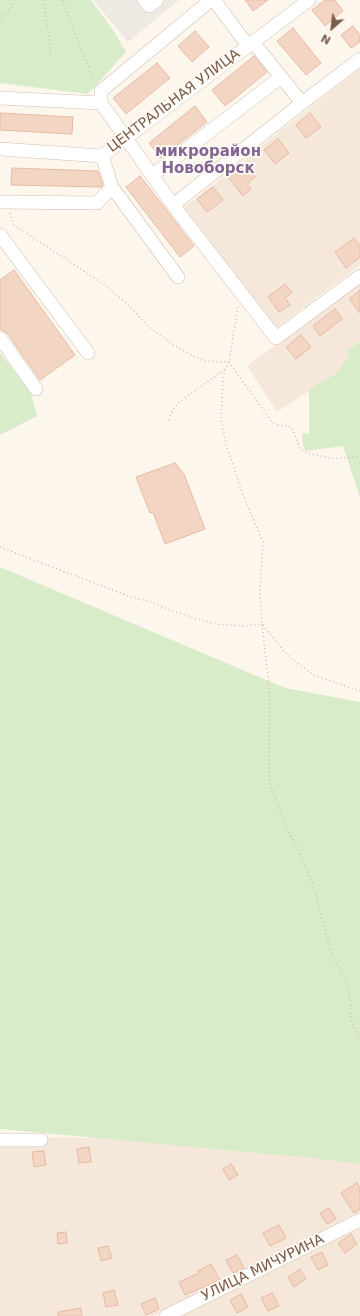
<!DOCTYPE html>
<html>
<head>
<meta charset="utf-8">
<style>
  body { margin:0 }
  #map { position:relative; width:360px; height:1316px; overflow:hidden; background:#fdf6ec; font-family:"DejaVu Sans",sans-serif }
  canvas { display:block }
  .north { position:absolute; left:312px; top:8px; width:40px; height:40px; -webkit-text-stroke:3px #fffaf3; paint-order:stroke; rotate:208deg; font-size:11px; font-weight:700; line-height:16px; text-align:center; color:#7a5c4d }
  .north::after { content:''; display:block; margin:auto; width:14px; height:18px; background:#7a5c4d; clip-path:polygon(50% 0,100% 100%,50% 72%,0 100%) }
</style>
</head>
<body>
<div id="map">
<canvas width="360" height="1316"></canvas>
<div class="north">N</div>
</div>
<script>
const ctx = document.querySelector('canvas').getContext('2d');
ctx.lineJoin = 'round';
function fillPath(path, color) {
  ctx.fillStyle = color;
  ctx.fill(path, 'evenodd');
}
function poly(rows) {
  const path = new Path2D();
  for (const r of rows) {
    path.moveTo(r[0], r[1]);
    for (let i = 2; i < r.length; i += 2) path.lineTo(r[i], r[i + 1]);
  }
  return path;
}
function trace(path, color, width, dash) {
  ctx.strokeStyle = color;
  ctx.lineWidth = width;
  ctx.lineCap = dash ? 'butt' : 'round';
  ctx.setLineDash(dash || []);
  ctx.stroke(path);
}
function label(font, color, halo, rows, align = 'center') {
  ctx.font = font + ' "DejaVu Sans",sans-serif';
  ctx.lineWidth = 3.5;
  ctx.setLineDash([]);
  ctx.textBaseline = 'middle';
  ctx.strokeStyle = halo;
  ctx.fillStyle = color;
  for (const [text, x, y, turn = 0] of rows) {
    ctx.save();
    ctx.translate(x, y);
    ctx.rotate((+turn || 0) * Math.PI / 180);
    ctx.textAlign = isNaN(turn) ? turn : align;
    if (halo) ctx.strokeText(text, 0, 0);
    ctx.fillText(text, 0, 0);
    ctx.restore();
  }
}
const residential = poly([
  [360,68,360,265,272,331,182,209],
  [360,283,360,341,347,351,349,354,337,373,277,412,247,366],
  [0,1137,293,1140,360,1153,360,1212,153,1316,0,1316],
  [360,1225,360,1316,176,1316]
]);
const industrial = poly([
  [93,0,179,0,128,42]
]);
const green = poly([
  [0,0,91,0,115,33,126,52,88,94,0,83],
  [360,341,360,497,343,446,305,451,302,441,303,433,309,434,309,390,337,373,349,355,347,351],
  [0,353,31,393,37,416,0,435],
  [0,567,285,688,360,702,360,1164,312,1158,0,1129]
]);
const building = poly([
  [245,0,268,0,253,11,245,0],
  [325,0,335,0,343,11,325,26,312,10,325,0],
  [353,26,360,35,360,42,351,48,341,35,353,26],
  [293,28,321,63,306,75,277,41,293,28],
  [195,31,209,47,192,62,178,46,195,31],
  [254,56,267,72,225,106,212,90,254,56],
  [157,63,170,78,126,114,113,98,157,63],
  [195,106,207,122,161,158,149,143,195,106],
  [0,113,73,117,72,134,0,130,0,113],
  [310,113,321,127,306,138,296,125,310,113],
  [278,139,289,153,275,164,264,150,278,139],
  [245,164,255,177,247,184,251,189,243,196,228,177,245,164],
  [12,168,98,171,103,185,101,187,11,185,12,168],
  [140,176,194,246,180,257,126,187,140,176],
  [213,187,223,200,207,212,197,199,213,187],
  [354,238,360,246,360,257,346,268,335,252,354,238],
  [14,270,75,355,40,380,7,333,0,329,0,280,14,270],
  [285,284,292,293,285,298,290,305,279,312,268,297,285,284],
  [360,290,360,313,349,299,360,290],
  [335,309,342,319,320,336,313,326,335,309],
  [301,335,311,347,296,359,286,347,301,335],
  [175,463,184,474,205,529,165,544,153,512,150,513,136,477,175,463],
  [89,1147,91,1162,79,1163,77,1149,89,1147],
  [44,1151,46,1165,34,1167,32,1152,44,1151],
  [231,1164,238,1175,229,1180,223,1169,231,1164],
  [357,1183,360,1188,360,1209,354,1213,341,1193,357,1183],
  [329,1208,336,1219,327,1224,320,1213,329,1208],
  [279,1225,286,1238,270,1246,263,1233,279,1225],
  [66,1232,67,1243,58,1244,57,1233,66,1232],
  [351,1234,357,1244,345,1253,338,1243,351,1234],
  [108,1246,112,1258,101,1261,98,1248,108,1246],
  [322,1252,328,1265,318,1270,311,1257,322,1252],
  [237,1255,244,1268,233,1273,226,1260,237,1255],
  [211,1264,220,1280,185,1295,179,1282,199,1273,198,1271,211,1264],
  [300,1269,306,1279,294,1287,288,1277,300,1269],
  [114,1290,118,1305,106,1307,103,1293,114,1290],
  [272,1293,279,1306,268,1311,261,1298,272,1293],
  [241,1294,248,1307,237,1313,230,1300,241,1294],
  [155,1298,159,1309,146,1315,141,1304,155,1298],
  [81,1308,82,1316,58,1316,58,1312,81,1308]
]);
const path = poly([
  [44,0,51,54],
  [62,0,94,82],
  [0,19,12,7,14,0],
  [10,213,14,225,20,229,105,285,126,303,149,327,172,344,197,358,205,361,229,362,272,422,278,425,288,426,292,428,300,449,307,453,334,459,360,456],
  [238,307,229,362,225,369,223,377,221,420,226,444,244,498,263,542,260,591,262,624,282,649,292,659,314,675,360,691],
  [169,420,172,411,178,403,225,369],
  [0,547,131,597,148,601,167,609,194,618,216,624,244,626,262,624,270,696,269,759,270,785,286,826,306,867,314,889,332,954,347,984,351,1003,350,1015,355,1030,360,1036]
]);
const minor = poly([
  [144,0,149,6,157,0],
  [214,0,248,46],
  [253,42,302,103],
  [0,98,101,103,173,205,276,338,360,276],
  [101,103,101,91,211,0],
  [0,149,102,156,309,0],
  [102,156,112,187,178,277],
  [153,175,281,77],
  [0,202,97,203,112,187],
  [173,205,302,103,360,59],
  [0,235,88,353],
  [0,338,36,389],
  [0,1140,41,1140],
  [166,1316,360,1220]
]);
const streetNames = [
  ["ЦЕНТРАЛЬНАЯ УЛИЦА",174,101,-37],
  ["УЛИЦА МИЧУРИНА",263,1268,-26]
];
const neighbourhoodNames = [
  ["микрорайон",208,152],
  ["Новоборск",208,169]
];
fillPath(residential, '#f5e8da');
fillPath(industrial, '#efe9e4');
fillPath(green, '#d8ecc9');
fillPath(building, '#f3d5c3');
trace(building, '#e6bba3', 1);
trace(minor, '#d1beb0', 14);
trace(path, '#d9b8a5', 1.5, [1, 3]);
trace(minor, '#fff', 13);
label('14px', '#7a5c4d', '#fffaf3', streetNames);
label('bold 15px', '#846695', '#fffaf3', neighbourhoodNames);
</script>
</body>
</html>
